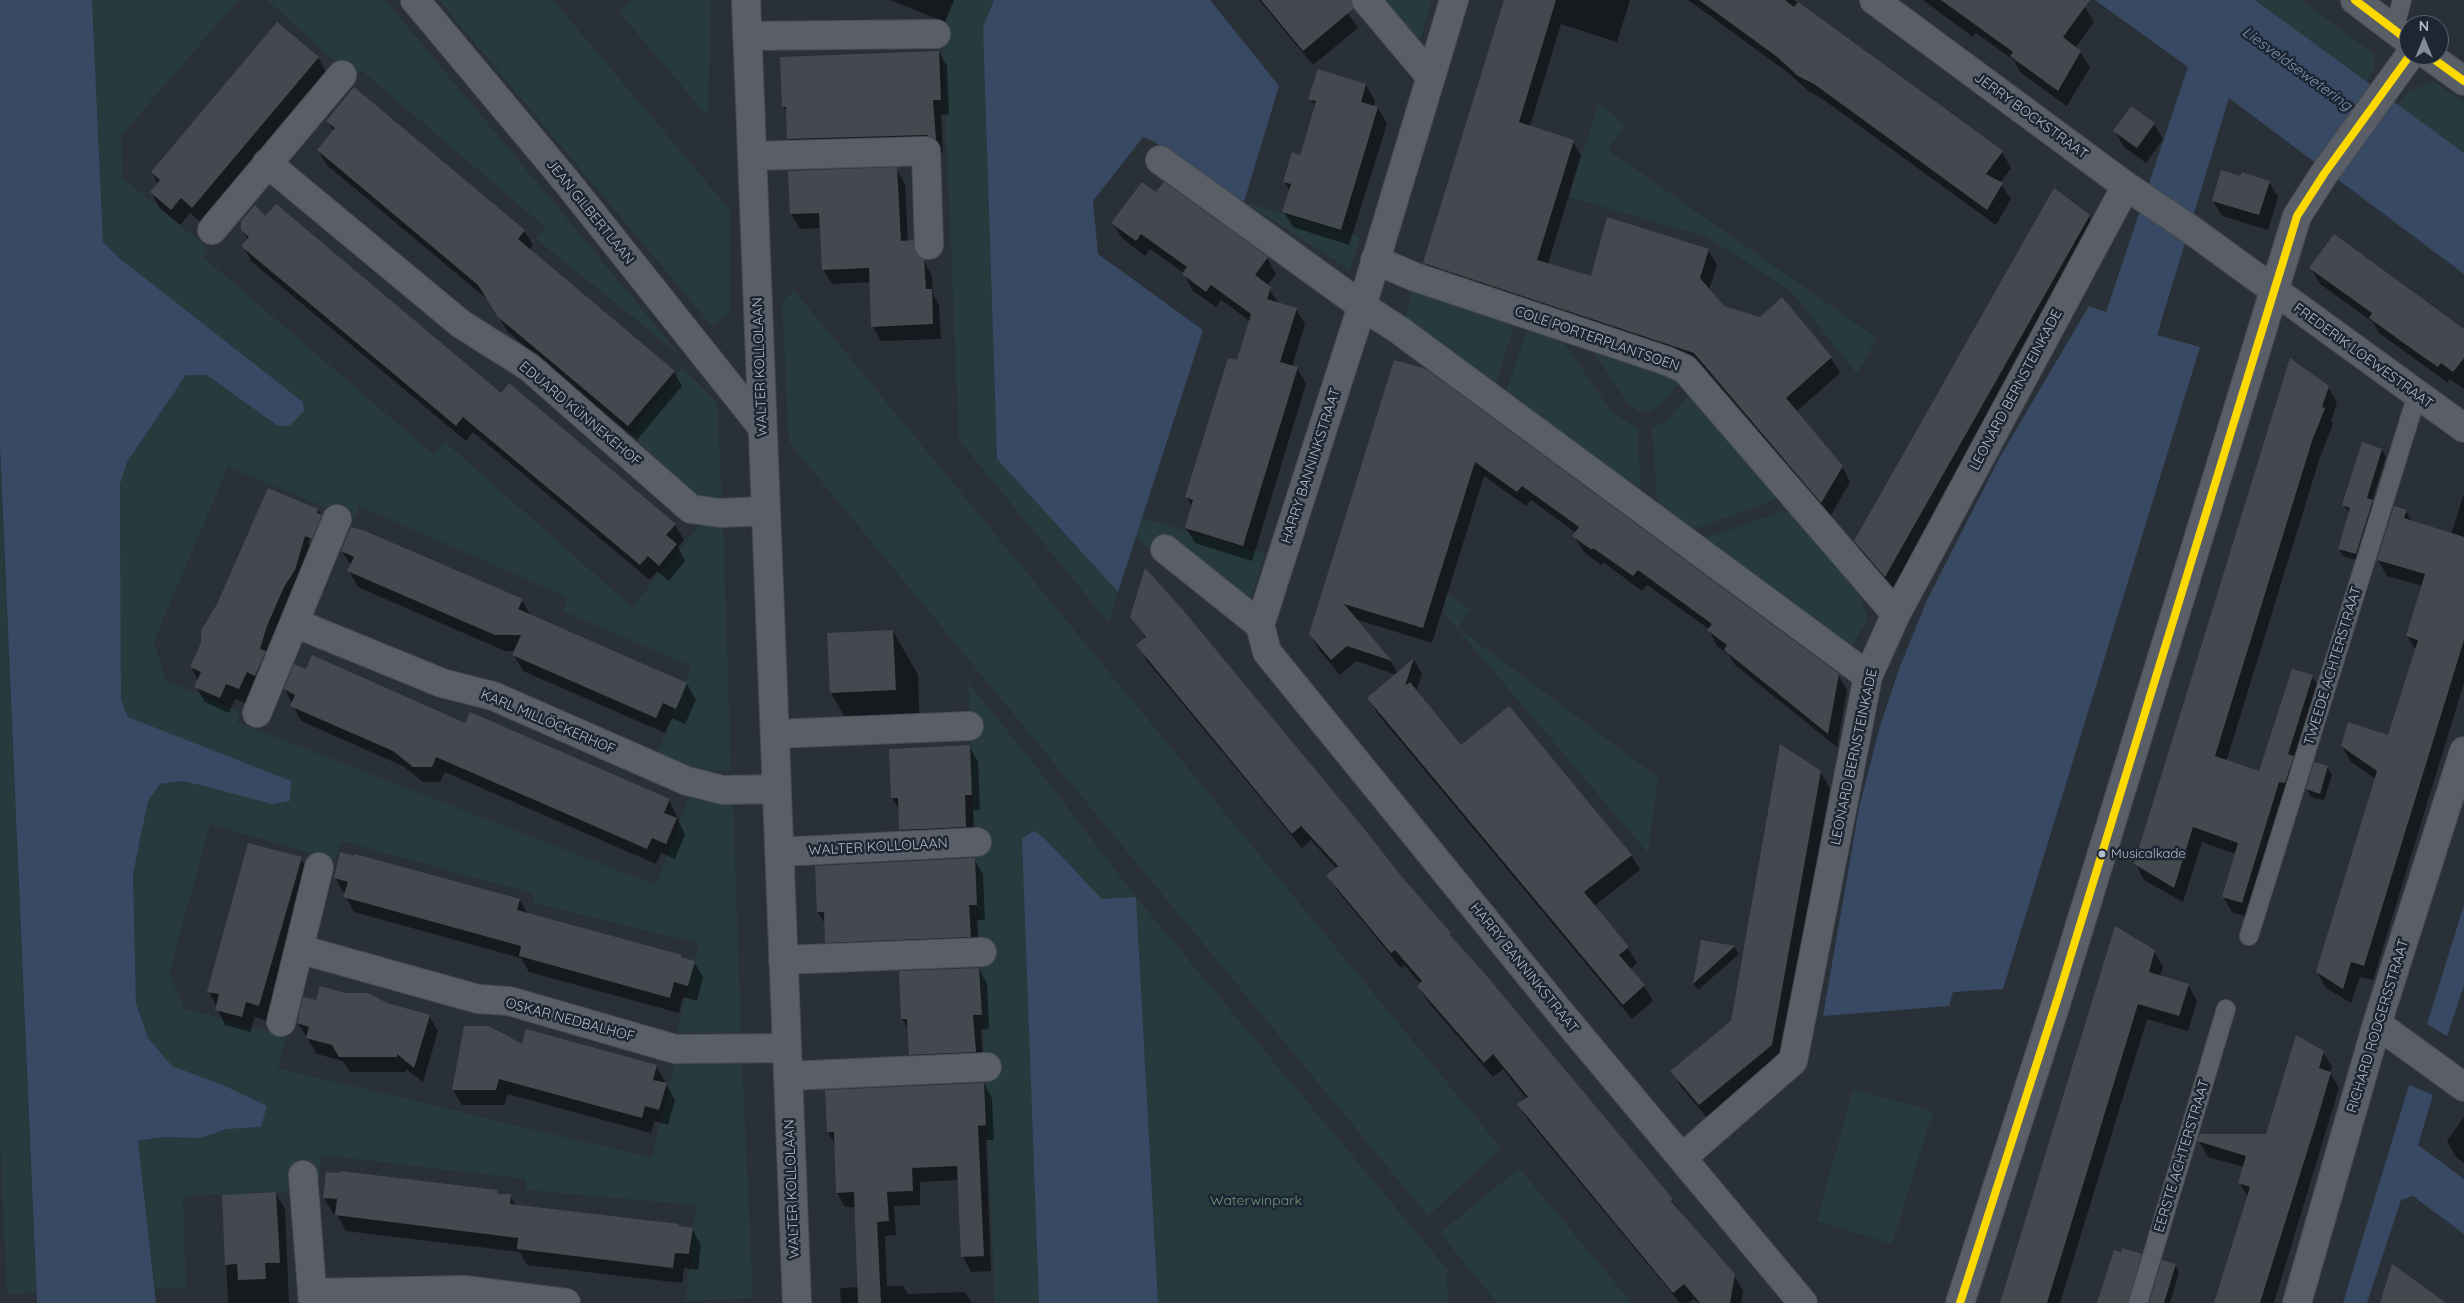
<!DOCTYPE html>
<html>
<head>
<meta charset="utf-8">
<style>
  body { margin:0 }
  #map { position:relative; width:2464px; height:1303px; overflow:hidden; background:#2a3038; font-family:Quicksand,sans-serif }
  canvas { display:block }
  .north { position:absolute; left:2399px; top:15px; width:50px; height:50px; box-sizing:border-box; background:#1d2633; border:1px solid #59626f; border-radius:50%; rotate:0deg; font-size:14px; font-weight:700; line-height:20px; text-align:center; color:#b4bcc9 }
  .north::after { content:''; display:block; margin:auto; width:18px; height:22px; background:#848b96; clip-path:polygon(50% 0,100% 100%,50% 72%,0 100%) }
</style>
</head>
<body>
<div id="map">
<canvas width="2464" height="1303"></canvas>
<div class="north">N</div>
</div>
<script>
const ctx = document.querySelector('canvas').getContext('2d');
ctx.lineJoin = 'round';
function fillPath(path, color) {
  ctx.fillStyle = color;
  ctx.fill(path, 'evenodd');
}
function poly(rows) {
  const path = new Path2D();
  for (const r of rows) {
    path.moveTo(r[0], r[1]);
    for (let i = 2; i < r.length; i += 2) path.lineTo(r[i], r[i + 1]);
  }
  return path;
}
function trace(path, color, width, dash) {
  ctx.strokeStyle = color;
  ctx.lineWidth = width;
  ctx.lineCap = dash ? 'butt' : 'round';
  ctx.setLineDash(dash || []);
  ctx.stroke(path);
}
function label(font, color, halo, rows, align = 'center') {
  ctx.font = font + ' Quicksand,sans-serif';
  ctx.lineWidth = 5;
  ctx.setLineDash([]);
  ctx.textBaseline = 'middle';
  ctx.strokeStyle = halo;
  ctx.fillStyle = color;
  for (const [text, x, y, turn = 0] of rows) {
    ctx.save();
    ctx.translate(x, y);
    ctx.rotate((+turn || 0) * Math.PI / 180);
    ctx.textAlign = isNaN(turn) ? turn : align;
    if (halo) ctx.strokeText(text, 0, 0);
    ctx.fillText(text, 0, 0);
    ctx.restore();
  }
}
const green = poly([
  [92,0,238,0,121,136,123,178,208,248,203,257,434,455,445,442,632,607,699,526,723,526,731,771,701,771,658,753,691,666,563,611,567,597,359,506,354,519,228,467,154,641,165,680,240,711,237,722,656,885,688,798,715,803,733,803,741,1033,677,1033,699,943,532,903,534,894,342,841,335,860,210,824,169,974,185,1009,286,1036,278,1068,652,1158,674,1064,742,1062,753,1298,686,1301,696,1205,526,1190,526,1179,321,1155,318,1190,183,1196,186,1288,155,1289,138,1141,163,1137,201,1138,227,1129,261,1127,267,1106,223,1085,172,1066,148,1038,136,1003,133,874,148,801,160,784,184,781,272,804,147,727,128,717,121,700,120,484,127,462,186,375,207,375,278,426,303,402,118,257,103,242],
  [267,0,385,0,681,356,536,239,545,227,361,70,353,78],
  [439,0,553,0,730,210,730,312,712,326],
  [632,0,711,0,708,117,619,12],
  [954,0,994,0,983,27,997,459,1118,592,1109,623,959,440,942,30],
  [1378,0,1431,0,1421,37,1412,41],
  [2255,0,2301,0,2374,54,2375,68,2366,82],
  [2433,81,2464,103,2464,153,2398,105,2408,92],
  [1598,105,1606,109,1625,125,1608,150,1877,338,1857,374,1791,291,1707,237,1569,197],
  [1244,202,1360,237,1350,270],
  [1415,284,1517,317,1493,392,1403,322],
  [794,290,1501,1148,1428,1216,789,442,782,302],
  [1530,321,1559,336,1611,411,1637,428,1642,500,1504,398],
  [1588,343,1669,371,1679,383,1660,405,1651,411,1639,411,1628,404],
  [682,368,717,403,722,498,698,497,630,434],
  [1691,392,1780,498,1684,533,1658,511,1652,427,1665,423],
  [0,461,36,1293,7,1294,0,1141],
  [1787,510,1836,553,1851,572,1868,618,1849,652,1700,540],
  [1142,518,1265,554,1249,606,1194,563,1177,578,1136,536],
  [1446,593,1470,609,1458,628,1658,777,1648,853,1443,612],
  [968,683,1028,756,1136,897,1451,1274,1446,1275,1449,1303,1158,1303,1136,897,1102,899,1045,839,1041,1303,995,1303],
  [1853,1089,1933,1111,1892,1244,1817,1221],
  [1519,1168,1632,1303,1497,1303,1440,1233]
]);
const water = poly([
  [0,0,92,0,103,242,118,257,303,402,304,411,290,426,278,426,207,375,186,375,127,462,120,484,121,700,128,717,291,781,290,801,272,804,184,781,160,784,148,801,133,874,136,1003,148,1038,172,1066,223,1085,267,1106,261,1127,227,1129,201,1138,163,1137,138,1141,156,1303,37,1303,0,446],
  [994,0,1210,0,1279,86,1244,202,1153,141,1143,137,1093,201,1098,254,1203,330,1118,592,997,459,983,27],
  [2095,0,2255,0,2464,153,2464,274,2229,98,2157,335,2200,347,2003,989,1953,992,1949,1006,1823,1016,1859,808,1880,726,1899,669,1927,600,2000,457,2089,306,2106,312,2188,67],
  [1034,831,1045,839,1102,899,1136,897,1158,1303,1039,1303,1022,839],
  [2464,905,2464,985,2447,1036,2427,1024],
  [2409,1085,2433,1095,2418,1145,2464,1179,2464,1234,2413,1196,2401,1200,2367,1303,2343,1303]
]);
const shadow = poly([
  [890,0,954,0,945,22],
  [1259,0,1339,0,1358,28,1313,65],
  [1506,0,1630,0,1617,42,1561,24,1540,93,1530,126,1572,140,1581,155,1548,264,1592,278,1708,250,1717,265,1709,290,1723,307,1760,318,1782,299,1831,358,1840,373,1796,412,1842,466,1850,482,1830,517,1704,368,1434,278,1425,263],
  [1794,0,2002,152,2011,168,2000,183,2011,199,1996,225,1824,100,1809,91,1786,71,1688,0],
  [1923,0,2076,0,2085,7,2094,22,2075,48,2080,52,2090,67,2067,106,2020,72,2014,60,1976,33,1973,37],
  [939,52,947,66,949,114,941,115,943,153,935,150,797,154,789,139,788,115,783,106],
  [318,58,327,73,202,223,190,213,180,225,160,208,151,192,158,184,152,172],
  [1366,85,1375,101,1373,107,1378,108,1387,124,1349,245,1293,227,1284,212,1290,192,1284,181,1301,156,1316,108,1310,98],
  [328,121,524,231,533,245,529,250,674,372,682,386,637,440,508,332,488,300,327,165,318,150,334,132],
  [2154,124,2163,139,2146,163,2124,147,2115,131],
  [896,169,905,184,908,242,913,241,932,276,933,294,939,305,941,339,881,341,873,326,871,282,832,284,823,269,821,228,800,229,791,214,789,172],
  [2241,177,2269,182,2278,197,2268,230,2222,216,2213,201],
  [1157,194,1267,258,1276,274,1267,286,1279,304,1296,309,1305,324,1292,367,1297,368,1306,384,1252,561,1195,543,1186,528,1192,507,1187,497,1238,362,1250,321,1221,300,1216,307,1192,290,1184,273,1150,249,1145,256,1122,238,1113,223],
  [2089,216,2098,231,1894,591,1864,557,1855,541],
  [266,218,675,525,684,540,678,547,685,561,669,581,657,571,650,580,473,432,466,441,252,262,243,246,248,240,243,230],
  [2311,268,2464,331,2464,389,2450,379,2447,382,2379,333,2373,322,2320,284],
  [1395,361,1838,675,1847,690,1837,747,1735,665,1728,654,1717,646,1709,629,1647,585,1642,591,1603,562,1601,565,1583,551,1574,536,1576,533,1531,500,1526,506,1484,476,1432,643,1355,619,1391,662,1398,674,1414,660,1422,674,1416,692,1461,746,1631,855,1640,870,1594,906,1628,948,1637,963,1630,969,1644,986,1653,1001,1632,1019,1377,713,1369,698,1397,675,1356,661,1340,675,1319,650,1310,634],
  [2328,387,2337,402,2331,421,2333,424,2320,457,2226,762,2260,773,2312,676,2321,691,2250,918,2232,912,2223,897,2236,854,2202,842,2183,902,2144,880,2136,864],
  [2382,450,2386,457,2372,501,2377,509,2360,561,2343,556,2339,549,2350,513,2343,505],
  [2464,493,2464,683,2373,980,2360,977,2351,1003,2326,988,2317,972,2376,779,2351,762,2342,746,2389,737,2416,650,2407,636,2423,586,2387,576,2378,560,2406,511,2412,522,2451,535],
  [318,510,327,526,248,704,235,699,229,713,205,702,196,686,198,680,191,667],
  [318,521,321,521,311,545,308,544],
  [342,551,522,600,531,616,687,684,696,700,685,724,672,718,665,733,523,671,514,655,516,651,505,651,358,587,349,571,351,566],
  [1132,617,1401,877,1734,1275,1743,1291,1741,1303,1698,1303,1694,1299,1688,1303,1680,1303,1528,1120,1519,1105,1527,1099,1503,1069,1493,1077,1428,1002,1419,986,1421,984,1404,965,1401,968,1337,890,1328,875,1337,869,1311,840,1302,848,1147,661,1138,645,1146,639],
  [893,631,918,675,920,733,856,736,831,693],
  [285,689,465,725,669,800,685,835,675,859,661,853,656,864,445,772,440,782,423,782,403,766,301,721],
  [969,746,978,762,980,810,973,810,974,842,910,845,901,830,900,811,892,798],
  [2327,767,2332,775,2324,800,2311,797,2307,789],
  [1820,772,1830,788,1781,1061,1709,1120,1681,1087,1672,1071,1732,1021],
  [301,859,310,874,268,1021,255,1017,250,1032,225,1025,209,991],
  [974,859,983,874,985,920,977,920,979,951,835,957,826,942,825,924,818,912],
  [335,877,520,900,528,915,681,956,694,962,703,977,697,1001,683,997,679,1013,529,972,521,958,354,912],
  [1702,941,1735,947,1739,954,1698,990,1694,984],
  [2154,951,2163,967,2160,977,2188,985,2197,1001,2188,1031,2147,1019,2060,1303,2001,1303],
  [979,969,987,984,989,1029,981,1030,983,1066,919,1069,910,1055,909,1030,902,1019],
  [317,1002,386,1005,429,1016,438,1031,423,1082,406,1069,405,1072,350,1072,343,1061,317,1054,298,1023],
  [522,1046,656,1066,675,1100,668,1125,654,1121,651,1133,508,1094,504,1105,462,1105,453,1090],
  [2323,1052,2332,1067,2330,1073,2339,1088,2274,1303,2215,1303,2248,1197,2239,1182,2244,1167,2208,1157,2199,1141,2267,1136],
  [984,1084,992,1098,994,1140,986,1140,991,1271,971,1272,963,1257,959,1180,920,1182,920,1205,894,1206,896,1235,885,1236,887,1286,903,1286,908,1294,965,1292,972,1303,841,1303,840,1288,859,1287,856,1207,845,1207,837,1193,836,1146,828,1132],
  [2464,1117,2464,1163,2456,1157,2447,1141],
  [496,1192,498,1196,510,1196,516,1206,678,1225,679,1228,692,1229,701,1245,698,1270,684,1268,682,1283,527,1265,520,1252,346,1231,337,1214,333,1213,324,1198],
  [276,1194,285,1209,289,1303,228,1303,223,1196],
  [2141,1255,2145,1262,2135,1296,2129,1294,2126,1303,2098,1303],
  [2175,1265,2179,1272,2170,1303,2157,1303]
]);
const building = poly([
  [1261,0,1351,0,1353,9,1303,51],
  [1504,0,1556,0,1519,122,1574,140,1537,260,1591,276,1607,217,1709,249,1700,278,1724,306,1760,317,1782,297,1832,357,1786,398,1843,466,1821,503,1694,353,1423,263],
  [1699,0,1785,0,1794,7,1798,2,1980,134,2003,151,1986,174,2003,183,1987,210,1814,84,1798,76,1776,56],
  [1941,0,2090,0,2063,37,2081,51,2058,91,2010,56,2013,52],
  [277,22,319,57,192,208,181,198,171,210,150,192,160,180,151,172],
  [939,51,941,100,933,100,936,139,926,135,787,139,786,107,782,107,780,57],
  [1318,69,1366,84,1361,102,1378,107,1341,230,1282,212,1291,184,1283,182,1292,152,1300,155,1308,129,1316,101,1308,99],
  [354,87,525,230,518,239,675,371,628,426,498,317,478,285,317,150,335,128,326,121],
  [2131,106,2155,123,2137,148,2113,131],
  [897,167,901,241,913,240,916,253,924,259,926,289,932,289,933,324,871,327,869,268,822,270,819,213,790,214,788,171],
  [2221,170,2240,176,2242,172,2270,181,2259,215,2212,201],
  [1142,182,1156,192,1164,182,1268,257,1255,275,1271,287,1267,299,1297,308,1280,362,1298,367,1243,546,1185,528,1193,500,1185,497,1228,358,1237,360,1251,314,1211,285,1206,292,1182,274,1187,267,1141,234,1136,241,1111,223],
  [2054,188,2090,215,1885,577,1854,541],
  [276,204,501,393,509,383,676,524,666,535,677,544,659,566,648,556,640,565,463,417,456,426,241,246,249,237,241,230,241,221,255,205,265,216],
  [2334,234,2464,329,2464,358,2453,372,2441,363,2438,367,2419,354,2369,318,2372,313,2309,268],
  [2290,358,2329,386,2322,407,2325,408,2312,441,2215,756,2259,771,2292,669,2313,675,2288,754,2294,756,2285,783,2279,782,2242,903,2222,897,2238,843,2193,827,2174,888,2134,864],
  [1394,360,1426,369,1839,674,1828,734,1724,650,1727,645,1707,630,1712,624,1638,570,1633,576,1593,548,1592,550,1572,536,1579,527,1522,486,1517,492,1475,462,1423,628,1344,604,1392,661,1347,646,1331,660,1309,634],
  [2362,442,2382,449,2367,498,2373,500,2356,554,2338,549,2350,508,2342,505],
  [268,488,318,509,317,513,322,515,312,539,305,536,295,570,284,587,267,626,260,649,266,651,255,676,247,672,239,689,226,684,220,698,194,687,201,672,190,667,201,643,201,631,217,604],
  [2394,506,2407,510,2404,518,2464,537,2464,640,2364,966,2351,962,2343,989,2316,972,2377,771,2341,746,2348,722,2388,735,2418,640,2406,636,2425,574,2377,560],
  [351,527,365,531,523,599,518,609,687,683,676,709,663,703,656,718,512,655,521,635,495,635,347,571,354,557,341,551],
  [1145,568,1183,610,1366,831,1402,877,1451,933,1449,934,1480,968,1673,1199,1671,1201,1735,1274,1730,1303,1700,1303,1684,1284,1673,1293,1517,1104,1528,1097,1493,1054,1484,1063,1417,986,1422,981,1395,950,1391,953,1326,875,1338,866,1301,826,1292,834,1136,645,1146,637,1130,617],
  [893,630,896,690,830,693,827,633],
  [312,655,465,723,470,712,670,799,664,813,677,818,666,844,652,838,647,849,436,757,432,767,413,767,393,751,290,706,295,695,284,689,294,664,306,669],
  [1414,658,1405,686,1410,682,1461,745,1509,706,1632,855,1584,892,1629,947,1619,955,1645,985,1623,1005,1367,698],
  [1780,744,1821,771,1772,1045,1699,1105,1670,1071,1731,1021],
  [970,745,972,795,965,795,966,827,899,830,898,798,891,798,889,749],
  [2314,762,2328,766,2320,794,2306,789],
  [248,843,302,857,259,1006,246,1002,242,1017,215,1010,219,994,207,992],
  [340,852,354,856,355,854,520,899,517,910,682,955,681,957,695,961,688,986,674,982,670,998,519,956,521,946,343,897,348,882,334,878],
  [975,858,977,905,969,905,971,937,825,943,824,912,817,912,815,866],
  [2115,926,2155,950,2149,972,2189,984,2179,1016,2138,1004,2047,1303,2000,1303],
  [1701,940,1735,946,1693,984],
  [979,968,982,1015,973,1015,976,1052,909,1055,907,1019,901,1019,899,971],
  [320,986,346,993,368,993,387,1003,430,1015,414,1068,397,1054,397,1057,339,1057,332,1045,306,1038,309,1027,297,1023,303,997,316,1000],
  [464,1026,489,1026,522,1044,526,1029,657,1065,653,1080,667,1083,659,1110,645,1106,642,1118,499,1079,496,1090,452,1090],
  [2296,1035,2324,1051,2319,1068,2331,1072,2317,1120,2260,1303,2214,1303,2250,1187,2238,1183,2246,1156,2197,1141,2200,1134,2266,1134],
  [984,1083,986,1125,978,1126,984,1256,961,1257,957,1166,912,1168,913,1191,887,1192,889,1221,877,1222,881,1303,858,1303,854,1192,836,1193,834,1132,827,1132,825,1090],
  [341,1171,497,1190,497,1194,511,1194,510,1204,679,1224,678,1226,693,1228,689,1254,675,1253,673,1268,517,1249,518,1238,335,1215,337,1199,323,1198,326,1172,340,1173],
  [276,1192,280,1263,265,1263,266,1279,238,1280,237,1264,225,1265,222,1195],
  [2122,1248,2142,1254,2128,1303,2097,1303,2114,1250,2121,1252],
  [2162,1260,2176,1264,2164,1303,2149,1303],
  [2392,1264,2446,1303,2380,1303]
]);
const lane = poly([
  [2394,30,2402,0],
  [2249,936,2417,395],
  [2138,1303,2226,1009]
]);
const street = poly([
  [415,0,567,182,762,427],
  [746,0,797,1303],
  [1366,0,1430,76],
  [1454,0,1362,306,1260,625,1267,652,1563,1016,1803,1303],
  [1874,0,2126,186,2190,229,2464,428],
  [2355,0,2409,41],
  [747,36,936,34],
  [2428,55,2464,81],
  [752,156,926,151,929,245],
  [1160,160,1362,306,1399,330,1868,676],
  [267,163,461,324,529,367,691,509,720,513,766,511],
  [212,230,342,75],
  [1375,260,1415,277,1667,361,1685,369,1896,614],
  [1165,549,1260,625],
  [295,623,442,683,493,696,687,781,723,790,777,789],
  [257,713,337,519],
  [775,734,969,726],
  [779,852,977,842],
  [299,949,478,999,509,1001,675,1049,787,1048],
  [783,960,982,952],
  [281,1022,319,867],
  [2377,1024,2464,1087],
  [788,1076,987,1067],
  [1682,1158,1793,1061,1868,676,1896,614,2126,186],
  [303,1175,313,1303],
  [312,1293,464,1290,566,1303],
  [1960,1303,2058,997,2297,216,2324,174,2410,55],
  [2297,1303,2377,1024,2464,751]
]);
const bus1 = poly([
  [2355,0,2409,41],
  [2428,55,2464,81],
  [1960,1303,2058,997,2297,216,2324,174,2410,55]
]);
const markers = [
  [2102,854,4.5,"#b4bcc9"]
];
const busNames = [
  ["Musicalkade",2111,854]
];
const streetNames = [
  ["JERRY BOCKSTRAAT",2031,116,36],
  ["JEAN GILBERTLAAN",590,212,51],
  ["COLE PORTERPLANTSOEN",1597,339,19],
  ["FREDERIK LOEWESTRAAT",2363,356,36],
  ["WALTER KOLLOLAAN",760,367,-92],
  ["LEONARD BERNSTEINKADE",2016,390,-62],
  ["EDUARD KÜNNEKEHOF",580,414,40],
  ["HARRY BANNINKSTRAAT",1311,466,-72],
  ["TWEEDE ACHTERSTRAAT",2333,666,-73],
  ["KARL MILLÖCKERHOF",548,722,23],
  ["LEONARD BERNSTEINKADE",1854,757,-78],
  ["WALTER KOLLOLAAN",878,847,-3],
  ["HARRY BANNINKSTRAAT",1524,968,51],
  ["OSKAR NEDBALHOF",570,1020,15],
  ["RICHARD RODGERSSTRAAT",2378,1026,-73],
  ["EERSTE ACHTERSTRAAT",2182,1156,-73],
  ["WALTER KOLLOLAAN",792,1189,-92]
];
const parkNames = [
  ["Waterwinpark",1256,1201]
];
const waterNames = [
  ["Liesveldsewetering",2297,69,36]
];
fillPath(green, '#273a3e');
fillPath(water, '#384963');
fillPath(shadow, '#0007');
fillPath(building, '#444950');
trace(lane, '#484c53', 20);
trace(street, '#484c53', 30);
trace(lane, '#5a5e66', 18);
trace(street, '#5a5e66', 28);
trace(bus1, '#fcd900', 8);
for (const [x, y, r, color] of markers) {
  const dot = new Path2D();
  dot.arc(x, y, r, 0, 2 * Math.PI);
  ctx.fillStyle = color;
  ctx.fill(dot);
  trace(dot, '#1d2633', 2);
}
label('13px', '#b4bcc9', '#1d2633', busNames, 'left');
label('14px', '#b4bcc9', '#1d2633', streetNames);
label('14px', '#6b9a76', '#1d2633', parkNames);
label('italic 15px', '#7c92b1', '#1d2633', waterNames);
</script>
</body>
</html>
